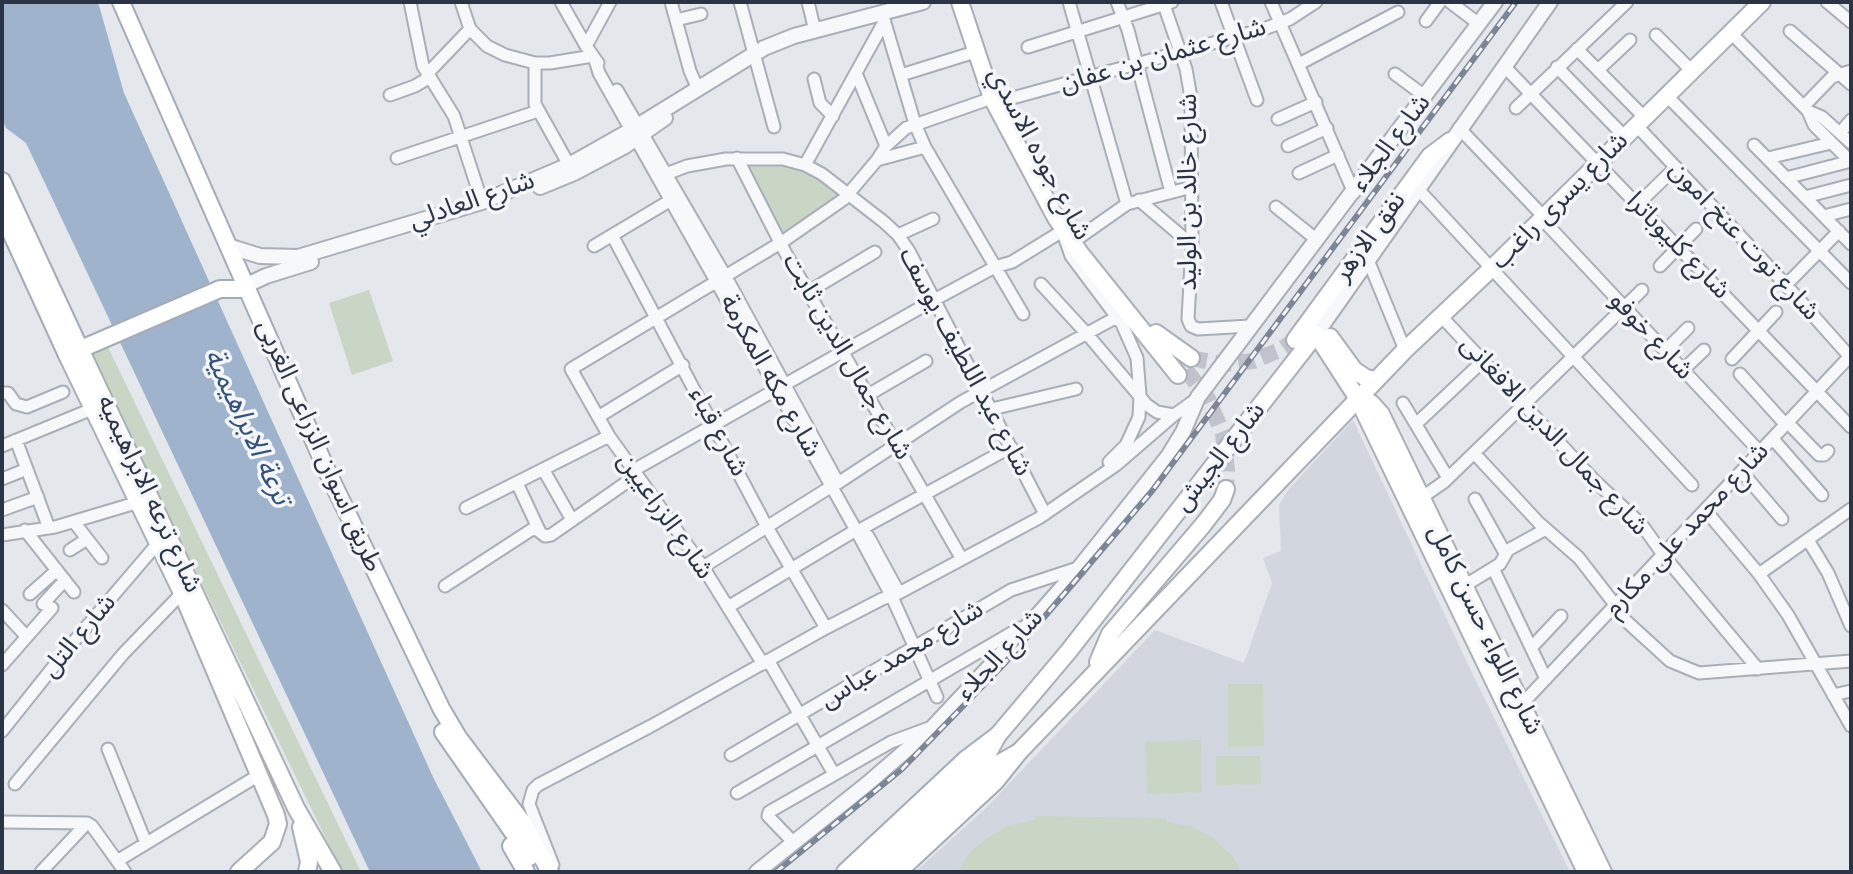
<!DOCTYPE html>
<html>
<head>
<meta charset="utf-8">
<style>
  body { margin:0 }
  #map { position:relative; width:1853px; height:874px; overflow:hidden; background:#e4e7ec; font-family:Helvetica,sans-serif }
  canvas { display:block }
  .frame { position:absolute; inset:0; border:4px solid #2b3445; pointer-events:none }
</style>
</head>
<body>
<div id="map">
<canvas width="1853" height="874"></canvas>
<div class="frame"></div>
</div>
<script>
const ctx = document.querySelector('canvas').getContext('2d');
ctx.lineJoin = 'round';
function fillPath(path, color) {
  ctx.fillStyle = color;
  ctx.fill(path, 'evenodd');
}
function poly(rows) {
  const path = new Path2D();
  for (const r of rows) {
    path.moveTo(r[0], r[1]);
    for (let i = 2; i < r.length; i += 2) path.lineTo(r[i], r[i + 1]);
  }
  return path;
}
function trace(path, color, width, dash) {
  ctx.strokeStyle = color;
  ctx.lineWidth = width;
  ctx.lineCap = dash ? 'butt' : 'round';
  ctx.setLineDash(dash || []);
  ctx.stroke(path);
}
function label(font, color, halo, rows, align = 'center') {
  ctx.font = font + ' Helvetica,"Noto Sans Arabic",sans-serif';
  ctx.lineWidth = 7;
  ctx.setLineDash([]);
  ctx.textBaseline = 'middle';
  ctx.strokeStyle = halo;
  ctx.fillStyle = color;
  for (const [text, x, y, turn = 0] of rows) {
    ctx.save();
    ctx.translate(x, y);
    ctx.rotate((+turn || 0) * Math.PI / 180);
    ctx.textAlign = isNaN(turn) ? turn : align;
    if (halo) ctx.strokeText(text, 0, 0);
    ctx.fillText(text, 0, 0);
    ctx.restore();
  }
}
const built = poly([
  [1353,420,1473,675,1570,872,915,872,986,808,1155,630,1244,663,1272,583,1263,558,1281,551,1279,505,1288,490]
]);
const green = poly([
  [738,159,803,166,848,194,782,242],
  [369,290,393,361,352,375,329,303],
  [108,347,361,872,342,872,91,355],
  [1228,684,1263,684,1264,746,1228,747],
  [1201,740,1202,792,1147,794,1145,742],
  [1216,756,1260,756,1261,784,1216,785],
  [1036,816,1166,818,1166,822,1191,826,1213,838,1234,858,1241,872,958,872,969,853,986,839,1008,826,1035,820]
]);
const water = poly([
  [2,2,98,2,124,93,433,777,482,872,370,872,26,143,6,128,2,119]
]);
const secondaryTunnel = poly([
  [1191,358,1222,364,1253,361,1282,349,1295,340],
  [1186,370,1208,399,1223,434,1227,471,1226,489]
]);
const minor = poly([
  [410,2,423,66,454,116,482,202],
  [461,2,470,29,487,46,505,55,535,63,550,63,593,56],
  [561,2,586,46,598,63],
  [671,2,690,71,698,89],
  [740,2,774,127],
  [808,2,815,31],
  [1069,2,1127,204],
  [1117,2,1128,30,1171,192],
  [1163,2,1186,69,1191,98,1192,245,1188,319,1191,326,1198,329,1250,326],
  [1221,2,1257,100],
  [1271,2,1354,193],
  [1450,2,1479,24],
  [1827,2,1851,22],
  [882,13,915,124,925,147,1023,314],
  [676,20,701,14],
  [1426,21,1440,2],
  [1790,31,1851,84],
  [1731,33,1808,111,1822,117,1851,143],
  [1656,35,1692,71],
  [586,46,610,2],
  [1028,47,1172,2],
  [1577,49,1645,118],
  [595,60,599,73,856,530,892,597,937,697],
  [535,63,535,104,569,165],
  [1299,64,1398,12],
  [1504,66,1851,427],
  [1557,67,1625,137],
  [1598,70,1630,40],
  [856,73,886,146],
  [427,74,470,29],
  [1395,74,1426,97],
  [901,75,975,52],
  [814,79,820,103,833,116],
  [617,90,726,277,836,479],
  [390,95,415,86,430,77],
  [1667,96,1851,283],
  [1005,100,1264,29,1290,19,1316,2],
  [1804,106,1832,77,1851,71],
  [1516,108,1627,2],
  [1808,111,1814,125,1851,162],
  [1278,119,1316,102],
  [1637,126,1786,285,1851,358],
  [1459,128,1544,217],
  [1840,133,1851,120],
  [1754,145,1851,244],
  [1288,146,1327,128],
  [397,158,538,111],
  [737,158,785,252,959,554],
  [1768,158,1831,143],
  [877,160,925,147],
  [805,165,884,22],
  [1299,173,1338,155],
  [661,176,687,166,726,159,783,159,805,165,822,174,884,222,898,235,909,251,1045,514],
  [1786,178,1851,161],
  [1417,188,1692,485],
  [1805,197,1851,185],
  [1139,200,1192,245],
  [1638,204,1676,167],
  [1276,207,1317,240],
  [1824,216,1851,209],
  [1542,219,1760,452],
  [612,235,767,527,826,628],
  [898,235,933,219],
  [1064,236,1071,256,1122,324,1137,358,1140,395,1139,417,1126,445,1109,462],
  [1080,237,1127,204,1192,187],
  [594,246,671,200],
  [1368,260,1405,350],
  [1660,266,1696,229],
  [1041,284,1087,334,1147,405,1157,412,1174,415],
  [1786,285,1839,231],
  [808,292,875,252],
  [1441,316,1595,481,1642,525,1664,556,1758,669],
  [1665,351,1688,328],
  [1732,359,1776,312],
  [1683,370,1704,350],
  [1740,374,1786,425],
  [2,393,8,393,16,404,27,407,63,392],
  [868,395,926,361],
  [1403,403,1448,478],
  [992,409,1076,389],
  [598,417,683,365],
  [1788,423,1819,455,1824,455,1828,451],
  [1416,424,1483,361],
  [1773,439,1822,495],
  [16,440,49,528],
  [2,446,92,409],
  [1474,453,1539,523,1579,558,1616,606],
  [543,469,572,520],
  [634,470,934,300,995,267,1012,262,1072,225],
  [1742,472,1782,519],
  [2,479,27,469],
  [517,483,539,530],
  [838,483,961,402,1117,317],
  [1421,498,1444,482,1642,290],
  [1475,499,1505,553],
  [466,508,609,436],
  [2,510,38,497],
  [1706,511,1759,574,1788,615,1851,726],
  [74,522,102,558],
  [863,528,1011,447],
  [25,530,74,592],
  [2,535,55,527,139,502],
  [868,536,899,593],
  [1808,540,1828,573,1851,626],
  [70,550,87,539],
  [703,567,832,486],
  [1493,568,1546,679],
  [1759,574,1851,509],
  [445,586,531,530,536,529,545,536,551,535,637,475],
  [1464,586,1500,564,1508,550,1546,529],
  [30,594,57,570],
  [43,604,65,580],
  [728,607,856,530],
  [1613,609,1670,661,1699,673,1851,661],
  [2,610,26,636],
  [1531,648,1561,616],
  [768,660,834,774],
  [763,664,703,567,609,436,571,369,782,242,844,199,877,160,886,146,906,128,992,98],
  [2,665,52,608],
  [1833,695,1851,691],
  [1521,705,1851,355],
  [2,731,70,646,158,543],
  [108,749,146,843],
  [731,755,1011,590,1078,568],
  [15,784,123,654,182,593],
  [737,793,1020,628],
  [2,822,87,823],
  [87,823,92,826,125,872],
  [794,843,768,816,769,812,891,742,929,728],
  [117,861,259,775],
  [553,865,529,804,533,790,538,785,651,726,826,628,882,599,899,593,1039,518,1116,465,1174,415,1198,398],
  [41,872,87,823]
]);
const tertiary = poly([
  [540,187,574,173,625,146,665,118],
  [228,246,260,256,298,257,482,202,569,165,631,130,764,48,794,36,923,2],
  [247,285,266,276,311,262],
  [1316,334,1550,2],
  [757,872,867,784,933,727,1037,616,1079,568,1169,455,1183,432,1198,397,1495,2]
]);
const secondary = poly([
  [960,2,992,98,1056,218,1080,253,1178,375],
  [1156,333,1191,358],
  [1330,337,1354,370,1366,378,1376,380],
  [1295,340,1430,156,1450,141],
  [80,349,296,808,333,872],
  [67,355,182,593,276,815,278,824,272,842,239,872],
  [1358,399,1371,403,1381,414,1603,872],
  [1098,662,1110,634,1203,525,1222,500,1226,489],
  [301,827,309,862,307,872],
  [863,872,988,753,998,735,1068,652,1316,334,1358,399,1586,872],
  [880,872,979,779,998,764,1019,752,1405,350,1493,267,1762,2]
]);
const primary = poly([
  [121,2,328,473,441,708,458,737,523,823,550,872],
  [2,181,80,349],
  [2,213,67,355,220,289,239,289,247,285],
  [443,732,530,857],
  [511,846,526,872],
  [845,872,965,760,998,735],
  [898,872,995,782,1019,752]
]);
const rail = poly([
  [776,872,902,769,1004,664,1152,491,1516,2]
]);
const streetNames = [
  ["شارع عثمان بن عفان",1163,56,-16],
  ["شارع الجلاء",1391,143,-53],
  ["شارع جوده الاسدي",1039,154,62],
  ["شارع خالد بن الوليد",1189,192,-90],
  ["شارع العادلي",472,201,-19],
  ["شارع يسرى راغب",1560,201,-45],
  ["نفق الازهر",1370,237,-54],
  ["شارع توت عنخ امون",1744,241,47],
  ["شارع كليوباترا",1678,246,46],
  ["شارع خوفو",1651,336,47],
  ["شارع جمال الدين ثابت",847,357,60],
  ["شارع عبد اللطيف يوسف",965,362,62],
  ["شارع مكه المكرمة",770,376,61],
  ["شارع قباء",718,432,62],
  ["شارع جمال الدين الافغانى",1554,436,47],
  ["طريق اسوان الزراعى الغربى",319,446,66],
  ["شارع الجيش",1220,457,-52],
  ["شارع ترعه الابراهيميه",149,494,65],
  ["شارع الزراعيين",665,516,55],
  ["شارع محمد على مكارم",1687,530,-47],
  ["شارع اللواء حسن كامل",1485,630,64],
  ["شارع التل",79,636,-50],
  ["شارع محمد عباس",902,655,-31],
  ["شارع الجلاء",1000,655,-47]
];
const waterNames = [
  ["ترعة الابراهيمية",247,427,65]
];
fillPath(built, '#d2d6de');
fillPath(green, '#c9d6c5');
fillPath(water, '#9fb4cc');
trace(secondaryTunnel, '#bfc3cb', 16, [16, 8]);
trace(minor, '#a9aeb7', 15);
trace(tertiary, '#a9aeb7', 18);
trace(secondary, '#a9aeb7', 20);
trace(primary, '#a3abb8', 20);
trace(minor, '#f7f8fa', 11);
trace(tertiary, '#f7f8fa', 14);
trace(secondary, '#fff', 16);
trace(primary, '#fff', 16);
trace(rail, '#7d8696', 6);
trace(rail, '#f4f6f9', 3, [9]);
label('26px', '#2b3445', '#f4f6f9', streetNames);
label('italic 28px', '#34527a', '#f4f6f9', waterNames);
</script>
</body>
</html>
